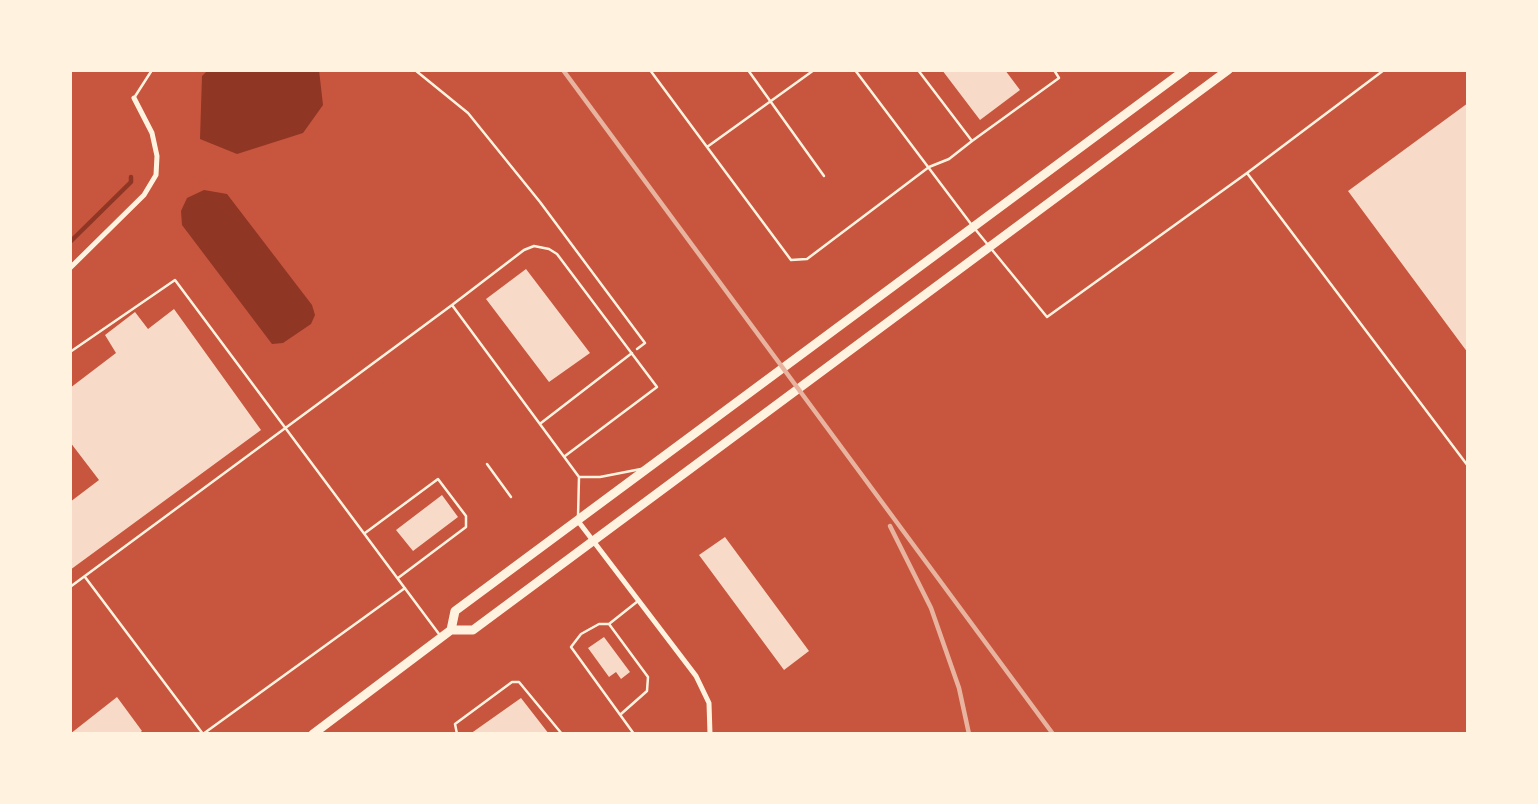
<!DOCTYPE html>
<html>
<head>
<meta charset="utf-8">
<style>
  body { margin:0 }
  #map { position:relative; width:1538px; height:804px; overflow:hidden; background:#c8553d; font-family:Arial,sans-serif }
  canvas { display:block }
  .frame { position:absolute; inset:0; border:72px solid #fff3e0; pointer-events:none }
</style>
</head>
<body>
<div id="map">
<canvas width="1538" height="804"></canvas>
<div class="frame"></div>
</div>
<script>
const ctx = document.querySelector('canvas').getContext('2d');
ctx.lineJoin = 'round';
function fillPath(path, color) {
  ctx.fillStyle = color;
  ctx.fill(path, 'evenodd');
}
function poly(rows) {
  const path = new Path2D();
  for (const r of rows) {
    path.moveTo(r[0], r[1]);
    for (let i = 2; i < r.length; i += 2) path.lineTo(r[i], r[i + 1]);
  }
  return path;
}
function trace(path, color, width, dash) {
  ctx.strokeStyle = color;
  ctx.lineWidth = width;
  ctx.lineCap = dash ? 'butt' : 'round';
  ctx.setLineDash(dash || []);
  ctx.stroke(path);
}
const water = poly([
  [208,70,319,70,323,105,303,133,237,154,200,139,202,76],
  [204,190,227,194,312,305,315,315,311,324,283,343,272,344,182,225,181,211,187,198]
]);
const stream = poly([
  [70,242,131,182,131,177]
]);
const building = poly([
  [942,70,1005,70,1020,90,980,120],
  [1468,103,1468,353,1348,191],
  [526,269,590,353,549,382,486,299],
  [174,309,261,430,70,570,70,502,99,480,70,442,70,388,116,353,105,335,135,312,148,329],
  [442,495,458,517,413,551,396,530],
  [725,537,809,651,784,670,699,555],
  [604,637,630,672,621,679,616,672,609,677,588,648],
  [117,697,142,731,138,734,70,734],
  [521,698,549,734,470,734]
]);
const path = poly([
  [415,70,468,113,540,202,645,343,637,349]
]);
const service = poly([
  [650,70,707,147,814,70],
  [748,70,824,176],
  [855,70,971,224],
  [1384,70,1247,173,1468,466],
  [134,98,152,70],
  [972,141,1059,78,1054,70],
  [707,147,791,260,807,259,929,167,949,159,972,141,918,70],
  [975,229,1047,317,1247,173],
  [452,305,524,250,534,246,549,249,557,254,657,387,565,456],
  [70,352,175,280,439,634],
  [541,423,632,353],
  [487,464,511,497],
  [579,477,600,477,641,469],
  [365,533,438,479,466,516,466,527,398,578],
  [85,577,203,734],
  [70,587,452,305,579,477,578,517],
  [609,624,638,601],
  [621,714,647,691,648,677,609,624,599,624,581,634,571,647,634,734],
  [203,734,405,588],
  [457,734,455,724,512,682,519,682,562,734]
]);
const minor = poly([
  [70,268,144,195,156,175,157,156,152,133,134,98],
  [578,521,696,676,709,703,710,734]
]);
const primary = poly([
  [451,630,455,611,1185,70],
  [313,734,451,630,473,630,1228,70]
]);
const rail = poly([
  [563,70,1053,734],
  [890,526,931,608,959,688,969,734]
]);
fillPath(water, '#8f3625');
trace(stream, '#8f3625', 4.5);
fillPath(building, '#f7dbc8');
trace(path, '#fff3e0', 2.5);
trace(service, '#fff3e0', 2.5);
trace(minor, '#fff3e0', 5);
trace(primary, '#fff3e0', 9);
trace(rail, '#e9b49f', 4.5);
</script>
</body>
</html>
